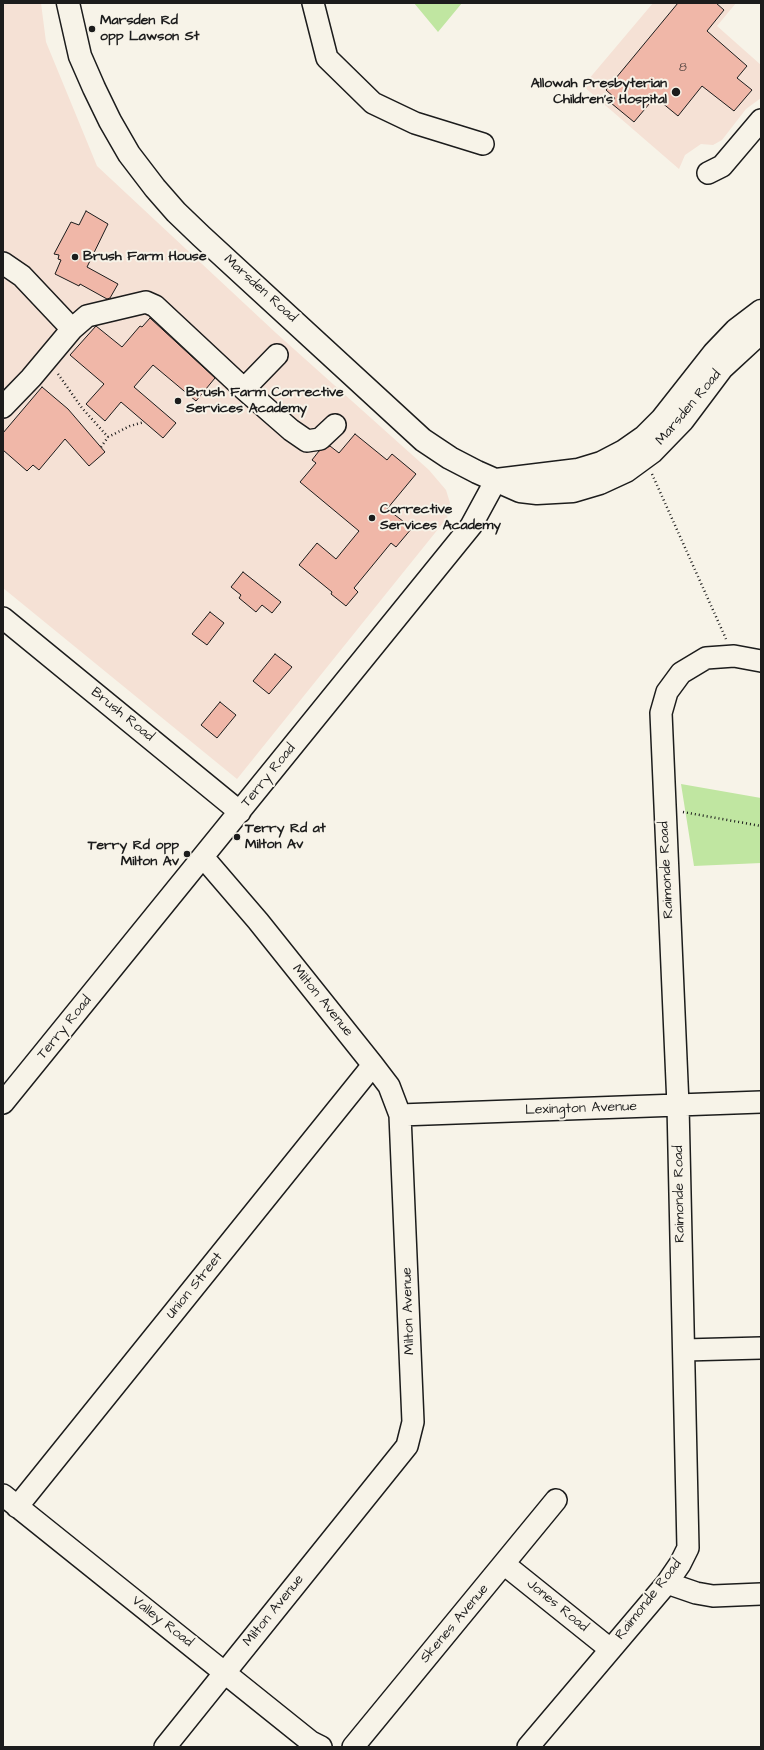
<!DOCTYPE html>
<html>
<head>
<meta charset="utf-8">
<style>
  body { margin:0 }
  #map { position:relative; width:764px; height:1750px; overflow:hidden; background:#f7f3e8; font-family:"Architects Daughter",sans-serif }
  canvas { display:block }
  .frame { position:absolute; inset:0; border:4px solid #1c1c1c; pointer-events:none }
</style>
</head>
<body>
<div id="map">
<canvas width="764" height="1750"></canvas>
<div class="frame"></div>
</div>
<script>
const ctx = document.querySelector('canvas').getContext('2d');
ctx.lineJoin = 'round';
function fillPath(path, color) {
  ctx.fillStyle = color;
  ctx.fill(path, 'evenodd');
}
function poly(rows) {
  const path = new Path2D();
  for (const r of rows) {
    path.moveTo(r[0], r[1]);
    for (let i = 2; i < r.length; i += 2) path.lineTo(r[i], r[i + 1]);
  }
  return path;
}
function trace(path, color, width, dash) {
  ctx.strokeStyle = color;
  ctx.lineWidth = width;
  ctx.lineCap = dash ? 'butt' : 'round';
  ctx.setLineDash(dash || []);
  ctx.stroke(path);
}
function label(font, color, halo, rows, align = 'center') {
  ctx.font = font + ' "Architects Daughter",sans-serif';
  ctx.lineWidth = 4;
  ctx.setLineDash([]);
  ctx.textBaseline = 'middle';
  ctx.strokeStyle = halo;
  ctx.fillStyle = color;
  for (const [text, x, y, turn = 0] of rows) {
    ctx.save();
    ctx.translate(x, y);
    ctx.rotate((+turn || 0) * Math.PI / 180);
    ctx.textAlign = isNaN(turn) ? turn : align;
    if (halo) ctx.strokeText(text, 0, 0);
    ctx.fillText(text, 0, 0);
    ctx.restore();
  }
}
const built = poly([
  [3,3,41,3,46,42,97,166,276,333,429,470,446,490,450,503,447,518,237,779,3,588],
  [653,3,736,3,717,26,761,65,761,98,746,109,722,140,713,145,701,144,685,155,679,169,583,86]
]);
const green = poly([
  [414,3,462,3,438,32],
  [681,784,761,798,761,863,694,866]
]);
const building = poly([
  [678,3,716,3,724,10,707,31,747,66,737,78,752,90,734,111,702,86,678,116,655,97,634,122,611,103,615,98,606,90,678,3],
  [86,211,108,224,87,267,118,284,110,298,107,299,80,284,79,286,55,274,61,260,58,259,59,255,54,254,71,222,79,225,86,211],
  [150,318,215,378,196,401,153,365,134,387,176,423,163,438,121,402,105,421,86,404,104,384,70,355,96,326,122,347,140,326,142,327,150,318],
  [42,387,68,409,105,452,89,466,65,439,39,470,33,465,27,471,3,450,3,433,42,387],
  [355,434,387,460,392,454,416,474,387,509,412,528,396,547,391,543,354,588,358,592,346,606,331,594,332,592,299,565,317,543,336,559,359,531,300,482,316,463,312,460,319,451,330,446,339,453,355,434],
  [243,572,281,602,272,613,262,605,256,612,239,598,241,595,231,587,243,572],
  [210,612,224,623,207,645,192,634,210,612],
  [275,654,292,667,269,694,253,681,275,654],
  [220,702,236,715,217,738,201,725,220,702]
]);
const path = poly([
  [58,374,82,408,108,437],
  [101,447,108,437,130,426,144,422],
  [652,474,726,639],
  [683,812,761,826]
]);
const minor = poly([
  [313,3,327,58,373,103,415,123,483,144],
  [708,173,722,166,761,120],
  [3,263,22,276,72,329],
  [244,389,277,355],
  [3,407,31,378,72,329,87,316,146,302,155,306,244,389,291,430,307,441,320,439,335,425],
  [3,618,240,812],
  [3,1103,471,526,496,480],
  [400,1115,761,1102],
  [684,1350,761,1348],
  [3,1495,311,1742,321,1747],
  [17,1507,373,1065],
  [504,1564,610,1649],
  [667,1583,696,1593,713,1596,761,1594],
  [165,1747,407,1446,413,1422,400,1115,389,1086,373,1065,258,921,203,857],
  [353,1747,556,1500],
  [528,1747,667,1583,680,1564,688,1548,678,1105,661,713,667,692,681,673,706,658,734,656,761,661]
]);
const highway = poly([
  [68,3,80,56,94,88,110,121,129,154,155,188,176,212,201,236,423,440,450,458,477,472,520,491,537,493,573,491,600,483,626,471,652,452,683,420,722,368,761,332],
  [496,480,578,470,601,463,624,451,644,437,662,419,714,353,736,330,761,311]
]);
const markers = [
  [92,29,4,"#1c1c1c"],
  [676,92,5,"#1c1c1c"],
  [75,257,4,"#1c1c1c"],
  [178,401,4,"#1c1c1c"],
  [372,518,4,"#1c1c1c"],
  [237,837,4,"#1c1c1c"],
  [187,854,4,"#1c1c1c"]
];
const numberNames = [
  ["8",683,68]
];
const poiNames = [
  ["Marsden Rd",100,21],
  ["opp Lawson St",100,37],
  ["Allowah Presbyterian",667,84,"right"],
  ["Children's Hospital",667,100,"right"],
  ["Brush Farm House",83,257],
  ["Brush Farm Corrective",186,393],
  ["Services Academy",186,409],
  ["Corrective",380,510],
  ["Services Academy",380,526],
  ["Terry Rd at",245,829],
  ["Milton Av",245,845],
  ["Terry Rd opp",179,846,"right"],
  ["Milton Av",179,862,"right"]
];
const streetNames = [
  ["Marsden Road",260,289,42],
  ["Marsden Road",689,408,-50],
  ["Brush Road",122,715,39],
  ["Terry Road",269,776,-51],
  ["Raimonde Road",667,870,-93],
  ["Milton Avenue",322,1001,51],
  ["Terry Road",65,1028,-51],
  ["Lexington Avenue",581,1109,-2],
  ["Raimonde Road",680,1194,-91],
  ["Union Street",195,1286,-51],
  ["Milton Avenue",409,1311,-92],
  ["Raimonde Road",649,1600,-52],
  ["Jones Road",557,1606,39],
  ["Milton Avenue",274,1611,-51],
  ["Valley Road",162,1622,38],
  ["Skenes Avenue",455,1624,-50]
];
fillPath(built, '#f5e1d5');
fillPath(green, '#c0e6a1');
fillPath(building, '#f0b7a8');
trace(building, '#1c1c1c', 1);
trace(minor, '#1c1c1c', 24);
trace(highway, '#1c1c1c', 25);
trace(path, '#1c1c1c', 2.5, [1, 3]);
trace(minor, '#f7f3e8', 21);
trace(highway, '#f7f3e8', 22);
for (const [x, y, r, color] of markers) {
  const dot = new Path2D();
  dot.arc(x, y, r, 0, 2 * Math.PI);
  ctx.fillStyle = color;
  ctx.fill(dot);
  trace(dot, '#f7f3e8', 1.5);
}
label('12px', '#51433f', null, numberNames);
label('bold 14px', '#1c1c1c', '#f7f3e8', poiNames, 'left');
label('14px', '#1c1c1c', '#f7f3e8', streetNames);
</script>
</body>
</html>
